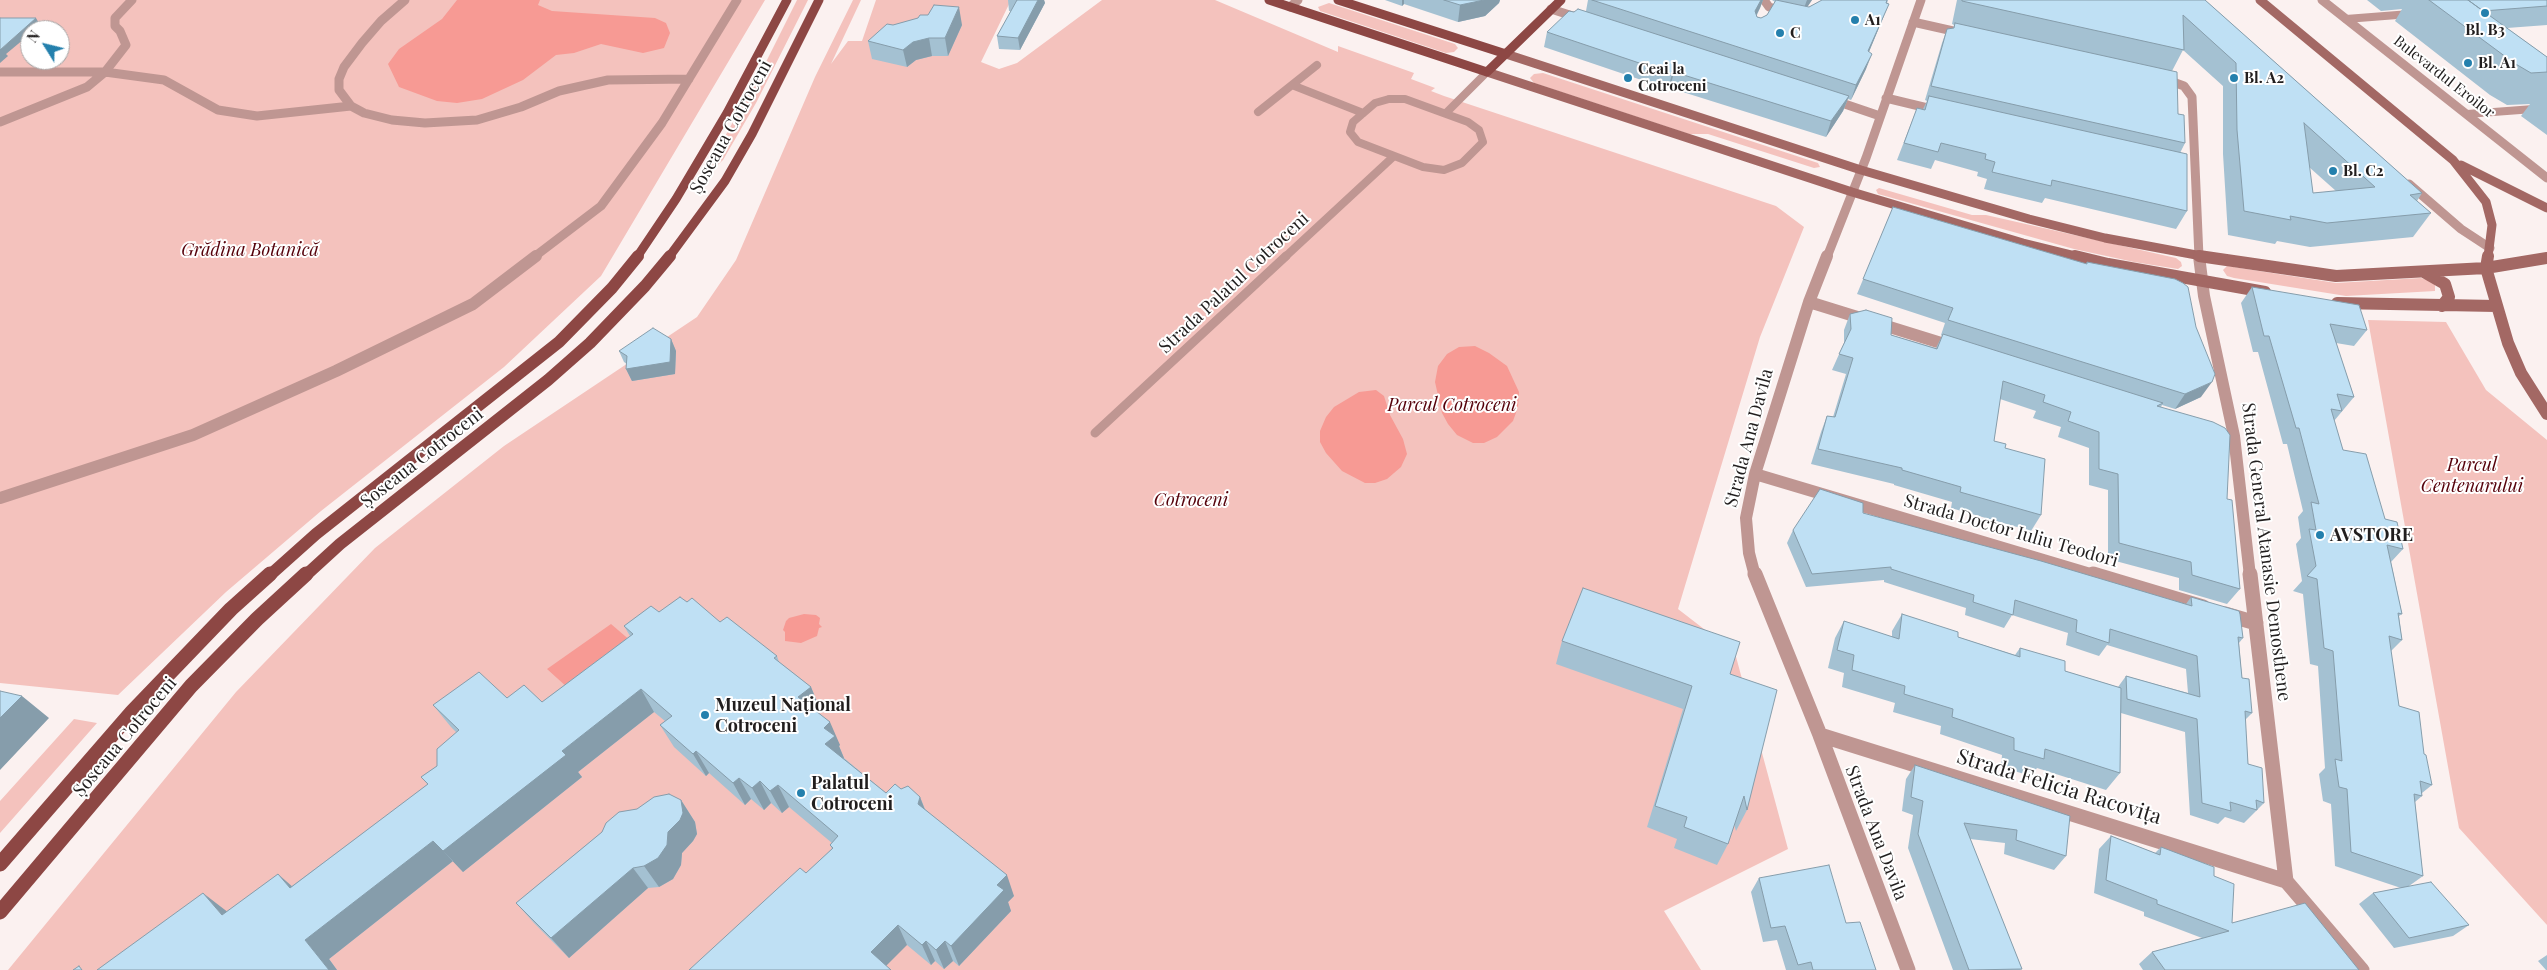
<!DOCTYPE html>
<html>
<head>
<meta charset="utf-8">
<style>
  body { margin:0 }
  #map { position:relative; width:2547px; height:970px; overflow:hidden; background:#fbf1f0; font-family:"Playfair Display",serif }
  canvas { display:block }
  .north { position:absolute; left:20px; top:20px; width:50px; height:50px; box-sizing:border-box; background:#fff; border:1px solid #a6a5a5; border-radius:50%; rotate:306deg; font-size:14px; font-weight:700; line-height:20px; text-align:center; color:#211e1e }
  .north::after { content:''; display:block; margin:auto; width:18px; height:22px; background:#2480ad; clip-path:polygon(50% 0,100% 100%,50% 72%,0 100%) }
</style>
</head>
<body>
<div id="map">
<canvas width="2547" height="970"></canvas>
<div class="north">N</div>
</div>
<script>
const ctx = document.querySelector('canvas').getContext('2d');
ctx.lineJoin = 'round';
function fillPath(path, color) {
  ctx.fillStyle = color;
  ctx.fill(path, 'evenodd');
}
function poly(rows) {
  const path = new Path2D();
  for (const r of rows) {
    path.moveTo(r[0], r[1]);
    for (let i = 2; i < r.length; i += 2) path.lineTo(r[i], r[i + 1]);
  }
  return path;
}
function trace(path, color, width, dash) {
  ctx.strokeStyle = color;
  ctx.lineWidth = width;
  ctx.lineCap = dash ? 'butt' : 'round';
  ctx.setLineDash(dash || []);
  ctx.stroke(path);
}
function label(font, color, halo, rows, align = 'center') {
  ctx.font = font + ' "Playfair Display",serif';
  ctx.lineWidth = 4;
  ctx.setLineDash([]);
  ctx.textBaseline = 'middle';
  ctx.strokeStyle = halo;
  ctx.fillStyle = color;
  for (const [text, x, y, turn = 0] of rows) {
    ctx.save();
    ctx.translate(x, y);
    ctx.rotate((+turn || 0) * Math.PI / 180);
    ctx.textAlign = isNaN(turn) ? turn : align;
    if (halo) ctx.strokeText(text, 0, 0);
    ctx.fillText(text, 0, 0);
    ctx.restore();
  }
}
const green = poly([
  [0,0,765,0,601,276,504,367,321,511,226,592,118,695,0,683],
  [30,30,60,30,60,60,30,60],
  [797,0,808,0,756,103,723,160,708,174,706,171,767,60],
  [853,0,861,0,831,64,848,41,862,41,876,0,1011,0,981,62,999,69,1017,63,1102,0,1215,0,1338,52,1338,46,1414,73,1411,79,1435,88,1431,91,1444,96,1776,206,1804,227,1760,337,1678,609,1735,653,1788,849,1664,911,1701,970,8,970,236,692,375,548,504,446,697,317,736,260,815,77],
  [1329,3,1455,44,1458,48,1454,52,1446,53,1320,11,1318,7],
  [1543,73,1818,163,1820,167,1814,168,1708,134,1689,134,1534,83,1530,78,1534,74],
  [1879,188,1972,215,1986,215,2176,258,2181,262,2182,266,2178,269,2134,262,2074,249,1878,194,1876,190],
  [2227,266,2336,283,2421,278,2431,281,2435,285,2435,291,2346,296,2234,278,2227,276,2223,270],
  [2368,320,2446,322,2486,390,2547,440,2547,925,2459,828],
  [74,719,97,723,0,833,0,801]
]);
const water = poly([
  [457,0,540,0,538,5,552,11,655,18,666,23,670,33,664,48,643,53,601,44,574,53,556,55,523,80,482,99,457,103,437,101,399,87,388,64,399,49,442,19],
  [1475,346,1489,353,1507,366,1519,392,1518,407,1513,421,1497,437,1484,443,1473,443,1457,435,1448,424,1442,413,1435,382,1438,366,1447,354,1459,347],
  [1376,390,1384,396,1390,415,1403,439,1407,454,1401,467,1387,479,1375,483,1365,483,1342,471,1326,453,1320,442,1320,431,1326,417,1334,407,1359,392],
  [804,614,816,615,820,618,819,624,822,627,819,628,817,636,801,643,785,641,785,632,783,630,786,621,789,618],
  [611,624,632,642,568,688,547,669]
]);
const serviceFar1 = poly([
  [2346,19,2410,14],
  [1292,85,1363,113],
  [1389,99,1405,99,1468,122,1479,130,1483,142,1462,163,1444,170,1423,167,1358,142,1350,132,1353,122,1375,103,1389,99],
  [1258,112,1317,65],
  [1446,113,1487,72],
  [2467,114,2547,108],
  [1285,257,1394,156]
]);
const service = poly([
  [1095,433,1286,256]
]);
const pedestrianFar1 = poly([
  [405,0,381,21,362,43,344,67,339,79,339,90,351,106,364,113,392,120,425,123,477,120,521,107,559,91,608,80,689,79],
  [0,72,105,72,164,80,218,110,257,116,351,106],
  [0,122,87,87,105,72,126,45,120,31,115,26,115,18,132,0],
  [534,257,601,206,662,123,737,0]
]);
const pedestrian = poly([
  [0,498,193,435,336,371,473,304,536,256]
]);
const minorFar2 = poly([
  [1764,0,1769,7,1787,12],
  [1290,7,1298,0],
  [1551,9,1582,19],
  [1913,22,1962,33],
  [2162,78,2184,86,2192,97,2199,257],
  [1886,98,1940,111],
  [1830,99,1880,116],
  [1827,257,1866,158,1921,0]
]);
const minorFar1 = poly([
  [2199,256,2204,296,2234,436,2250,576],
  [1809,302,1954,347],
  [1755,474,2097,576],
  [1755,576,1749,553,1746,518,1755,474,1809,302,1827,256]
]);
const minor = poly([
  [1755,574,1820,735,1908,970],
  [2093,574,2203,607],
  [2250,574,2286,881,2362,970],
  [2225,614,2256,623],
  [1820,735,2286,881]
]);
const tertiary = poly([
  [2322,0,2547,178],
  [2409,184,2461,229,2490,248]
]);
const secondaryFar1 = poly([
  [2260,0,2453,160,2486,202,2492,225,2488,257],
  [1506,54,1861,170,2029,219,2105,238,2207,257],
  [1487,72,1852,192,2023,243,2080,257],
  [2461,165,2547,208]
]);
const secondary = poly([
  [2075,256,2108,264,2265,292],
  [2199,256,2336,276,2486,268,2547,258],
  [2488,256,2486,268,2508,343,2521,373,2547,414],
  [2424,272,2445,284,2449,297,2442,306],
  [2337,303,2496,306]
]);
const primaryFar2 = poly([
  [1269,0,1487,72,1561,0],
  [1338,0,1506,54],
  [637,257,676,199,727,113,787,0],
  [669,257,725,181,752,134,819,0]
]);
const primaryFar1 = poly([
  [269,576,316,534,559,342,612,288,638,256],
  [305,576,340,544,548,380,590,343,645,286,670,256]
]);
const primary = poly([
  [0,864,132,712,231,609,270,574],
  [0,912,191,686,257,619,306,574]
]);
const wall = poly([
  [1008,0,1044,0,1045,3,1020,50,999,49,997,36,1011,11,1009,11],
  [1385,0,1500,0,1499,3,1485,16,1458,22,1404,4,1402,6],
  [1588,0,1763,0,1760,8,1757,15,1757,17,1761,18,1767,15,1775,2,1772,0,1812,0,1807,7,1809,7,1822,0,1888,0,1883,18,1869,52,1866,69,1851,100,1848,99,1843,111,1826,137,1670,88,1668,89,1544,47,1547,32,1574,12,1586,11],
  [1957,0,2205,0,2422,193,2417,201,2431,213,2413,237,2310,247,2277,241,2275,244,2228,235,2223,154,2223,86,2183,50,2172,71,2178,114,2185,143,2180,153,2187,211,2176,229,2045,198,2042,203,1984,189,1987,179,1977,176,1978,172,1935,160,1931,169,1897,160,1917,108,1923,109,1927,101,1925,100,1942,43,1947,29,1953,28,1954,25,1952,24],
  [2309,167,2336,191,2313,193],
  [2367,0,2547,0,2547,25,2507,28,2547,57,2547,135,2521,116,2530,104,2507,105,2490,95,2395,21,2402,9,2381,11],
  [962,25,948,56,932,56,916,60,907,67,872,59,868,41],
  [1893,207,2086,264,2087,262,2201,397,2175,409,2162,405,2161,407,2227,499,2240,589,2227,604,2179,590,2179,578,2108,559,2108,490,2089,485,2089,448,2058,437,2061,427,2033,418,2036,411,2000,399,1994,441,2005,448,2041,515,2031,531,1951,508,1952,502,1894,485,1894,484,1811,464,1821,432,1827,416,1833,417,1846,374,1832,370,1844,343,1844,330,1850,314,1891,335,1936,348,1942,336,1941,335,1945,323,1857,294],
  [2252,287,2367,330,2354,346,2336,343,2354,397,2334,421,2343,450,2403,549,2391,562,2402,614,2399,616,2402,640,2391,651,2399,706,2424,754,2432,785,2422,793,2422,796,2415,802,2423,876,2409,886,2469,925,2453,936,2394,948,2359,904,2373,893,2401,888,2335,866,2331,804,2323,801,2319,774,2325,768,2318,666,2310,664,2303,594,2293,591,2302,581,2296,544,2301,538,2298,517,2303,511,2287,444,2283,444,2258,352,2253,352,2241,303],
  [671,339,676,351,675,374,632,381,626,369,627,364,624,362,619,351],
  [1863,513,2186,604,2191,597,2243,638,2239,643,2242,678,2252,713,2245,720,2248,764,2264,803,2244,823,2225,817,2218,824,2190,815,2185,732,2121,713,2120,773,2106,790,2037,768,2031,776,2001,767,2002,755,1940,734,1941,726,1893,712,1895,703,1842,687,1844,673,1828,668,1835,638,1844,621,1892,637,1892,631,1902,614,1958,637,2015,655,2020,648,2065,671,2118,687,2126,676,2188,693,2186,669,2107,645,2099,656,2066,645,2068,633,2012,615,2004,628,1965,615,1966,608,1884,582,1884,580,1806,587,1787,543,1793,530],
  [687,602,777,656,779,662,811,687,820,709,817,712,840,745,839,746,844,758,886,793,901,789,920,797,925,809,1014,896,1008,902,1011,911,959,966,953,961,944,969,935,961,931,965,907,945,689,970,806,873,832,849,830,845,832,843,789,807,782,813,771,803,764,810,751,799,745,805,709,773,706,776,674,747,660,725,665,721,654,712,578,772,582,777,463,872,453,861,329,959,337,970,97,970,227,912,292,886,428,785,421,777,437,766,457,733,451,727,433,705,542,702,630,636,624,626,659,612],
  [1562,641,1730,674,1747,810,1736,831,1734,824,1728,844,1717,865,1674,848,1677,839,1647,827,1683,709,1556,664],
  [1915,765,2066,856,2054,870,2004,854,2005,843,1970,839,2022,969,2020,970,1953,970,1908,848,1913,815,1902,811,1906,779],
  [681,800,695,822,697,834,693,841,682,853,681,865,673,879,659,887,648,888,569,958,534,923,516,903,602,832],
  [2111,836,2155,853,2161,847,2214,876,2232,923,2359,970,2143,970,2139,964,2152,952,2202,938,2144,916,2144,912,2094,893,2099,849],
  [1759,878,1846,923,1876,970,1786,970,1777,940,1763,942,1751,892],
  [2547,955,2547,970,2546,970,2538,961]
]);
const shadedWall = poly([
  [1038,0,1044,0,1045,3,1020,50,1018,38],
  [1402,0,1404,0,1404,4,1402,6],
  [1484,0,1500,0,1499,3,1485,16,1458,22,1460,5],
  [1761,0,1763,0,1760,8,1751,25,1755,11],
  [1807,0,1812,0,1808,6,1804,8],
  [1889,4,1883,18,1863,66,1868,51],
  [959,7,962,25,948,56,945,38],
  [36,18,40,25,34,30,30,30,30,34,6,54,8,56,0,63,0,50],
  [929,38,932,56,916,60,907,67,903,50,913,42],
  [1872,54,1866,69,1851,100,1856,85],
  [1674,72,1670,88,1668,89,1672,74],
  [1849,96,1843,111,1826,137,1831,121],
  [671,339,676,351,675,374,632,381,626,369],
  [2212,382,2201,397,2175,409,2185,394],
  [811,687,820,709,808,720,798,697],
  [641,689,654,712,578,772,582,777,463,872,443,851,562,751],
  [22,696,49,718,0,770,0,718],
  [830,722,840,745,839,746,844,758,835,766,825,744,824,728],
  [696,751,709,773,706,776,693,754],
  [739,778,751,799,745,805,733,783],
  [760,781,771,803,764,810,752,788],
  [778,785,789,807,782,813,770,791],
  [920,797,928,818,918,804],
  [681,800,695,822,697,834,693,841,682,853,681,865,673,879,659,887,644,866,668,832],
  [433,841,453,861,329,959,337,970,329,970,305,940],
  [633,868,648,888,569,958,551,938],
  [278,874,302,895,290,888],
  [1007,875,1014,896,1008,902,1011,911,959,966,951,946,997,885],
  [203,893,229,913,222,915],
  [898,925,907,945,882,970,871,952],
  [926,941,935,961,931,965,922,945],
  [945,941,953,961,944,969,936,950]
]);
const building = poly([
  [1017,0,1038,0,1018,38,997,36,1017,0],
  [1444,0,1484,0,1460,5,1444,0],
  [1592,0,1761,0,1755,11,1757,17,1761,18,1767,15,1776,0,1809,7,1822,0,1887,0,1886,3,1889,4,1868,51,1872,54,1856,85,1592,0],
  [1962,0,2205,0,2422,193,2410,195,2431,213,2327,223,2290,216,2291,220,2244,211,2237,130,2236,63,2183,15,2184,50,1962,1,1962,0],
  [2304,123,2375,187,2313,193,2304,123],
  [2429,0,2468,0,2547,57,2547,72,2531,73,2514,63,2429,0],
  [2468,0,2547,0,2547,6,2483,11,2468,0],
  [934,5,959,7,945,38,929,38,913,42,903,50,868,41,887,24,893,25,918,18,920,15,928,15,934,5],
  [1578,9,1849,96,1831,121,1674,72,1672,74,1547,32,1569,11,1574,12,1578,9],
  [0,18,36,18,0,50,0,18],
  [1955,23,2177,72,2178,114,2184,115,2185,143,1931,86,1947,29,1954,28,1955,23],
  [1929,96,2187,154,2187,211,2052,180,2051,186,1992,172,1995,162,1985,159,1986,154,1941,143,1938,152,1904,143,1917,108,1925,110,1929,96],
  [1893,207,2087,264,2087,262,2175,279,2183,283,2188,287,2196,327,2215,374,2212,382,2185,394,1948,320,1953,308,1863,279,1893,207],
  [2252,287,2359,305,2367,330,2330,324,2354,397,2337,394,2342,411,2331,409,2343,450,2366,454,2385,519,2397,522,2403,549,2387,545,2402,614,2398,613,2402,640,2389,636,2399,706,2419,712,2424,754,2426,755,2432,785,2420,781,2422,796,2414,794,2423,876,2351,852,2347,789,2339,787,2335,759,2342,761,2333,651,2324,648,2317,579,2307,576,2316,566,2309,529,2316,530,2311,502,2319,504,2299,428,2296,428,2269,336,2264,336,2252,287],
  [1866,310,1892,318,1891,335,1937,349,1943,334,2163,403,2157,406,2213,422,2225,428,2230,435,2227,499,2232,500,2240,589,2192,575,2191,562,2119,543,2118,474,2099,469,2099,432,2068,421,2071,412,2043,402,2045,395,2003,381,1994,441,2006,444,2005,448,2045,459,2041,515,1960,492,1961,487,1902,470,1902,468,1818,449,1827,416,1835,417,1853,358,1839,354,1851,329,1850,314,1866,310],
  [653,328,671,339,670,362,626,369,627,356,619,351,653,328],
  [1820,489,1863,503,1863,513,2041,561,2192,606,2191,597,2239,611,2240,614,2243,638,2238,637,2242,678,2249,679,2252,713,2245,711,2248,764,2262,768,2264,803,2256,800,2257,810,2230,802,2231,811,2202,803,2197,719,2127,699,2126,676,2200,697,2197,656,2110,629,2109,643,2076,632,2077,620,2015,600,2013,615,1973,602,1974,595,1891,569,1891,567,1812,574,1793,530,1820,489],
  [1583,588,1740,642,1730,674,1777,690,1747,810,1744,796,1728,844,1684,827,1687,817,1655,806,1692,686,1562,641,1583,588],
  [680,597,687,602,692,598,720,622,727,617,777,656,774,658,811,687,798,697,830,722,824,728,835,736,825,744,886,793,895,784,901,789,908,786,920,797,918,804,1007,875,997,885,1004,890,951,946,945,941,936,950,926,941,922,945,898,925,871,952,891,970,689,970,800,868,806,873,833,848,830,845,838,836,778,785,770,791,760,781,752,788,739,778,733,783,696,751,693,754,660,725,672,716,641,689,562,751,566,755,443,851,433,841,305,940,329,970,97,970,203,893,222,915,278,874,290,888,428,784,421,777,437,766,437,749,459,730,433,705,479,672,507,698,524,685,542,702,633,634,624,626,651,606,659,612,680,597],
  [1902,614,1958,632,1958,637,2020,657,2020,648,2065,661,2065,671,2121,688,2120,773,2045,749,2044,759,2014,750,2014,738,1952,717,1953,709,1904,694,1905,686,1852,670,1854,655,1837,650,1844,621,1899,639,1902,614],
  [0,691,22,696,0,718,0,691],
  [1915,765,2070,816,2066,856,2016,840,2017,830,1964,823,2022,969,1969,970,1918,834,1923,801,1911,797,1915,765],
  [669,794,681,800,683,813,680,820,668,832,667,845,658,858,644,866,633,868,551,938,516,903,602,832,606,823,619,812,637,809,654,797,669,794],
  [2111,836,2160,855,2161,847,2214,867,2214,876,2234,884,2232,923,2305,903,2359,970,2165,970,2152,952,2229,931,2157,904,2157,900,2106,880,2111,836],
  [1829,865,1846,923,1860,922,1876,970,1813,970,1811,962,1798,965,1785,926,1771,928,1759,878,1829,865],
  [2431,882,2469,925,2409,938,2373,893,2431,882],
  [79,966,82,970,73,970,79,966]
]);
const markers = [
  [2485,13,5,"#2480ad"],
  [1855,20,5,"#2480ad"],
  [1780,33,5,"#2480ad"],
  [2468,63,5,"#2480ad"],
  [1628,78,5,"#2480ad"],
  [2234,78,5,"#2480ad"],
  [2333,171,5,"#2480ad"],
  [2320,535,5,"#2480ad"],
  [705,715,5,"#2480ad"],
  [801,793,5,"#2480ad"]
];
const farPoinames = [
  ["A1",1865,20],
  ["Bl. B3",2485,30,"center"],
  ["C",1790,33],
  ["Bl. A1",2478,63],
  ["Ceai la",1638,69],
  ["Cotroceni",1638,86],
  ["Bl. A2",2244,78],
  ["Bl. C2",2343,171]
];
const farStreetnames = [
  ["Bulevardul Eroilor",2444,77,38]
];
const streetNames = [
  ["Șoseaua Cotroceni",731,127,-61],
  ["Strada Palatul Cotroceni",1234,283,-43],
  ["Strada Ana Davila",1749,438,-75],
  ["Șoseaua Cotroceni",422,458,-38],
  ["Strada Doctor Iuliu Teodori",2011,531,16],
  ["Strada General Atanasie Demosthene",2266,552,83],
  ["Șoseaua Cotroceni",125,737,-50],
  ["Strada Ana Davila",1876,833,69]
];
const parkNames = [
  ["Grădina Botanică",250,250],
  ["Parcul Cotroceni",1452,405],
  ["Parcul",2472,465],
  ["Centenarului",2472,486],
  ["Cotroceni",1191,500]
];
const poiNames = [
  ["AVSTORE",2330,535],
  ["Muzeul Național",715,705],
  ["Cotroceni",715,726],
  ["Palatul",811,783],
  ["Cotroceni",811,804]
];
const nearStreetnames = [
  ["Strada Felicia Racovița",2059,787,17]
];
fillPath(green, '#f4c2bd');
fillPath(water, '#f79a94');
trace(serviceFar1, '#bf9692', 8);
trace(service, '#bf9692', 9);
trace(pedestrianFar1, '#bf9692', 9);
trace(pedestrian, '#bf9692', 12);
trace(minorFar2, '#bf9692', 9);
trace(minorFar1, '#bf9692', 12);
trace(minor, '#bf9692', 15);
trace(tertiary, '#bf9692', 9);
trace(secondaryFar1, '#a36864', 9);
trace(secondary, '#a36864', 12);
trace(primaryFar2, '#8d4744', 9);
trace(primaryFar1, '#8d4744', 12);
trace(primary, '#8d4744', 15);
fillPath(wall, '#a4c1d2');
fillPath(shadedWall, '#869dab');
fillPath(building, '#bfe0f4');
trace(building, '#869dab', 1);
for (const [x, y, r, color] of markers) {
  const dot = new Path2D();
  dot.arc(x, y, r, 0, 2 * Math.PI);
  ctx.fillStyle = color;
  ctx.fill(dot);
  trace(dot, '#fff', 2);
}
label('bold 15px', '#211e1e', '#fff', farPoinames, 'left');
label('15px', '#211e1e', '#fff', farStreetnames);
label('18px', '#211e1e', '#fff', streetNames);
label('italic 18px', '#55010a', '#fff', parkNames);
label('bold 18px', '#211e1e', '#fff', poiNames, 'left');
label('21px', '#211e1e', '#fff', nearStreetnames);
</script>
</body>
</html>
